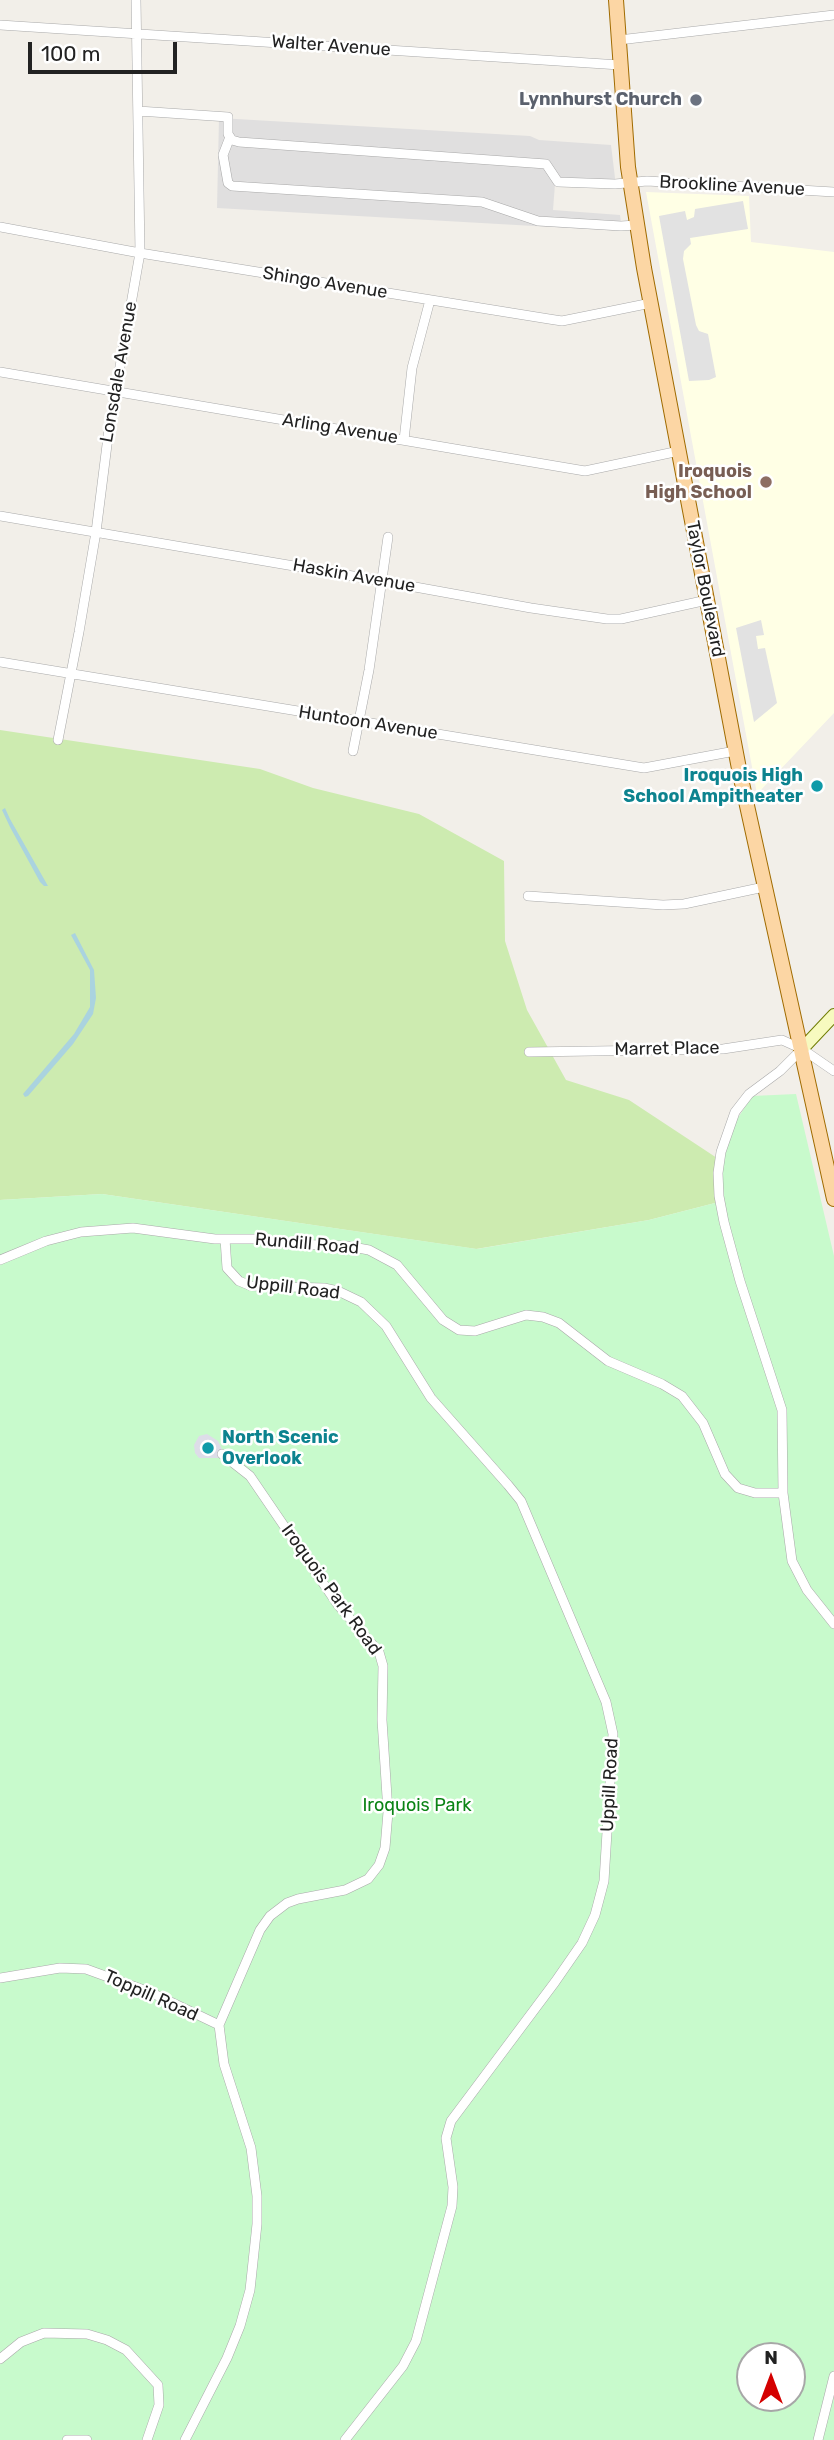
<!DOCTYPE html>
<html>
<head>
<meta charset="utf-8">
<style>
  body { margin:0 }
  #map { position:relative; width:834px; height:2440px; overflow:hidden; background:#f2efe9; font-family:Rubik,sans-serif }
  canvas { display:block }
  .north { position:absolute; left:736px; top:2342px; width:70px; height:70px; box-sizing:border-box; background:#fff; border:2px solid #a7a7a7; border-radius:50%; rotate:0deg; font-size:19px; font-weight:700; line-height:28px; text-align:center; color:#222 }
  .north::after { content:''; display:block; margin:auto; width:24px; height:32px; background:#d40000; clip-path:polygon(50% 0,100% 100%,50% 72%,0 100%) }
  .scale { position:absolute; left:28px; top:42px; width:149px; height:32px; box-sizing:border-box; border:4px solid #222; border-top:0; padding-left:9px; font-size:21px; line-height:24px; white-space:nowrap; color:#222; -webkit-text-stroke:5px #fff; paint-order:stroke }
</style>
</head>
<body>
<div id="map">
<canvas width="834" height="2440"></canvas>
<div class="north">N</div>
<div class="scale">100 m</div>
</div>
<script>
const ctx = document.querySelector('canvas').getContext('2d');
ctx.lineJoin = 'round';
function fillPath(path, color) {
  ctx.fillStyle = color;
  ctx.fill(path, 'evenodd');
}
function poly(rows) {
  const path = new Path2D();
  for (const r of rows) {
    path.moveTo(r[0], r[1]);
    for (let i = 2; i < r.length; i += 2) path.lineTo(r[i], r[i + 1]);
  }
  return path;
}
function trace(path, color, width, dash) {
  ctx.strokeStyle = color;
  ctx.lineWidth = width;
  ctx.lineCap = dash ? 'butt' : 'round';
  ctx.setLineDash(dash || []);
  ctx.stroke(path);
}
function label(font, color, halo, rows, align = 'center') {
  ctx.font = font + ' Rubik,sans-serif';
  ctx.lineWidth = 5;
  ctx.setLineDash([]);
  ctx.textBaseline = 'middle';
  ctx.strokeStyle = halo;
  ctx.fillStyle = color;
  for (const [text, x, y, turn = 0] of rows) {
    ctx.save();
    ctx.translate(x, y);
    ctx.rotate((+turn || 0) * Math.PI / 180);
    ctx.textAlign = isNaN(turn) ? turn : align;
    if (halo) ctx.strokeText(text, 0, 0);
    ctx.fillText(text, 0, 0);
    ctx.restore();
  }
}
const residential = poly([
  [219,118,530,136,539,140,611,145,616,186,555,184,553,210,620,215,622,231,217,208]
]);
const education = poly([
  [646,192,749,196,751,242,834,252,834,713,757,794]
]);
const grass = poly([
  [0,730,260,769,313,788,419,814,504,861,505,941,527,1010,566,1080,629,1100,720,1160,719,1202,649,1220,476,1249,102,1194,0,1200]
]);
const park = poly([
  [796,1094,834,1256,834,2440,0,2440,0,1200,102,1194,477,1249,649,1220,719,1202,725,1138,752,1096],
  [750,2356,792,2356,792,2398,750,2398]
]);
const parking = poly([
  [743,201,748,229,690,238,691,244,684,251,683,259,696,325,699,331,708,334,716,377,709,380,689,381,659,216,685,211,687,220,694,217,695,209],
  [761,620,764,635,756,636,758,649,765,648,777,703,754,722,736,628]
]);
const plaza = poly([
  [207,1434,218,1441,223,1451,220,1458,199,1458,195,1453,194,1445,199,1436]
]);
const water = poly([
  [5,808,10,819,48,886,44,886,40,882,10,827,2,810],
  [75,933,94,970,96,998,93,1014,73,1044,28,1096,25,1097,23,1094,74,1034,90,1007,90,970,71,935]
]);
const street = poly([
  [0,25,620,65],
  [619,40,834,15],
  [138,111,228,117,228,134,232,140,239,142,546,164,558,182,615,184,647,181,834,192],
  [230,137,223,155,228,183,232,186,482,202,538,221,621,226,636,225],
  [0,227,140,253,549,319,562,321,651,303],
  [0,372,585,471,679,451],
  [404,440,412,368,430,300],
  [0,516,382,581,531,608,607,619,621,619,707,600],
  [0,662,644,768,735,751],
  [58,740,79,632,96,532,109,429,140,253,136,0],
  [353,751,369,670,388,537],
  [528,896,663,905,684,904,764,887],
  [802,1049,780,1071,749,1094,735,1112,721,1152,718,1173,719,1196,724,1222,740,1281,782,1410,783,1493,792,1561,807,1590,834,1624],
  [529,1052,723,1049,782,1040,802,1049,834,1071],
  [225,1239,227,1268,239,1281,251,1286,324,1288,338,1291,361,1302,386,1326,431,1398,508,1485,521,1501,606,1702,613,1734,604,1881,595,1915,582,1943,555,1982,451,2121,446,2138,453,2187,452,2206,416,2341,403,2366,345,2440],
  [0,1260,46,1241,81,1232,133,1228,215,1239,258,1239,292,1244,347,1246,369,1250,397,1265,443,1320,459,1330,475,1331,526,1315,543,1317,559,1323,608,1361,662,1384,682,1396,703,1423,725,1474,738,1488,755,1493,783,1493],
  [0,1978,60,1968,86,1969,152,1993,219,2025],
  [0,2359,21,2342,44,2333,87,2334,107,2340,126,2350,158,2385,159,2405,147,2440],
  [67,2440,87,2440],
  [185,2440,227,2358,240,2326,250,2290,257,2224,257,2196,251,2148,224,2064,219,2025,260,1930,270,1916,287,1903,298,1899,345,1890,368,1879,379,1865,385,1848,388,1812,382,1720,383,1666,379,1652,338,1605,250,1476,222,1454],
  [818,2440,834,2376]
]);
const secondary = poly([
  [802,1049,834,1015]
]);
const primary = poly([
  [616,0,628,167,644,268,740,774,834,1199]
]);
const markers = [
  [696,100,7,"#6b7280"],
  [766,482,7,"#8d6e63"],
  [817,786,7,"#0f9aa8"],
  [208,1448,7,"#0f9aa8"]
];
const streetNames = [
  ["Walter Avenue",331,46,4],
  ["Brookline Avenue",732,186,3],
  ["Shingo Avenue",325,283,9],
  ["Lonsdale Avenue",119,372,-80],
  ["Arling Avenue",340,429,9],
  ["Haskin Avenue",354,576,10],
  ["Taylor Boulevard",705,589,79],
  ["Huntoon Avenue",368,723,9],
  ["Marret Place",667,1049,-1],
  ["Rundill Road",307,1244,5],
  ["Uppill Road",293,1288,7],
  ["Iroquois Park Road",331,1590,54],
  ["Uppill Road",610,1785,-87],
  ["Toppill Road",151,1996,24]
];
const worshipNames = [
  ["Lynnhurst Church",682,100]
];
const educationNames = [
  ["Iroquois",752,472],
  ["High School",752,493]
];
const cultureNames = [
  ["Iroquois High",803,776],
  ["School Ampitheater",803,797],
  ["North Scenic",222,1438,"left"],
  ["Overlook",222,1459,"left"]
];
const parkNames = [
  ["Iroquois Park",417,1806]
];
fillPath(residential, '#e0dfdf');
fillPath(education, '#ffffe5');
fillPath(grass, '#cdebb0');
fillPath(park, '#c8facc');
fillPath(parking, '#e2e2e2');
fillPath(plaza, '#dddde8');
fillPath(water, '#aad3df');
trace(street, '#a9a9a9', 10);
trace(secondary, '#707d05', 14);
trace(primary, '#a06b00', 16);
trace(street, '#fff', 9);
trace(secondary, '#f7fabf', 12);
trace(primary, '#fcd6a4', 14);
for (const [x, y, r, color] of markers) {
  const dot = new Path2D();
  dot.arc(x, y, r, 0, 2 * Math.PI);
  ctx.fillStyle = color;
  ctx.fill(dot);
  trace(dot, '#fff', 2.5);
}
label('18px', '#222', '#fff', streetNames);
label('bold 18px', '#5b616d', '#fff', worshipNames, 'right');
label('bold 18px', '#785e54', '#fff', educationNames, 'right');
label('bold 18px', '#0d838f', '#fff', cultureNames, 'right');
label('18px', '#0c8416', '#fff', parkNames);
</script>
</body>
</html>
